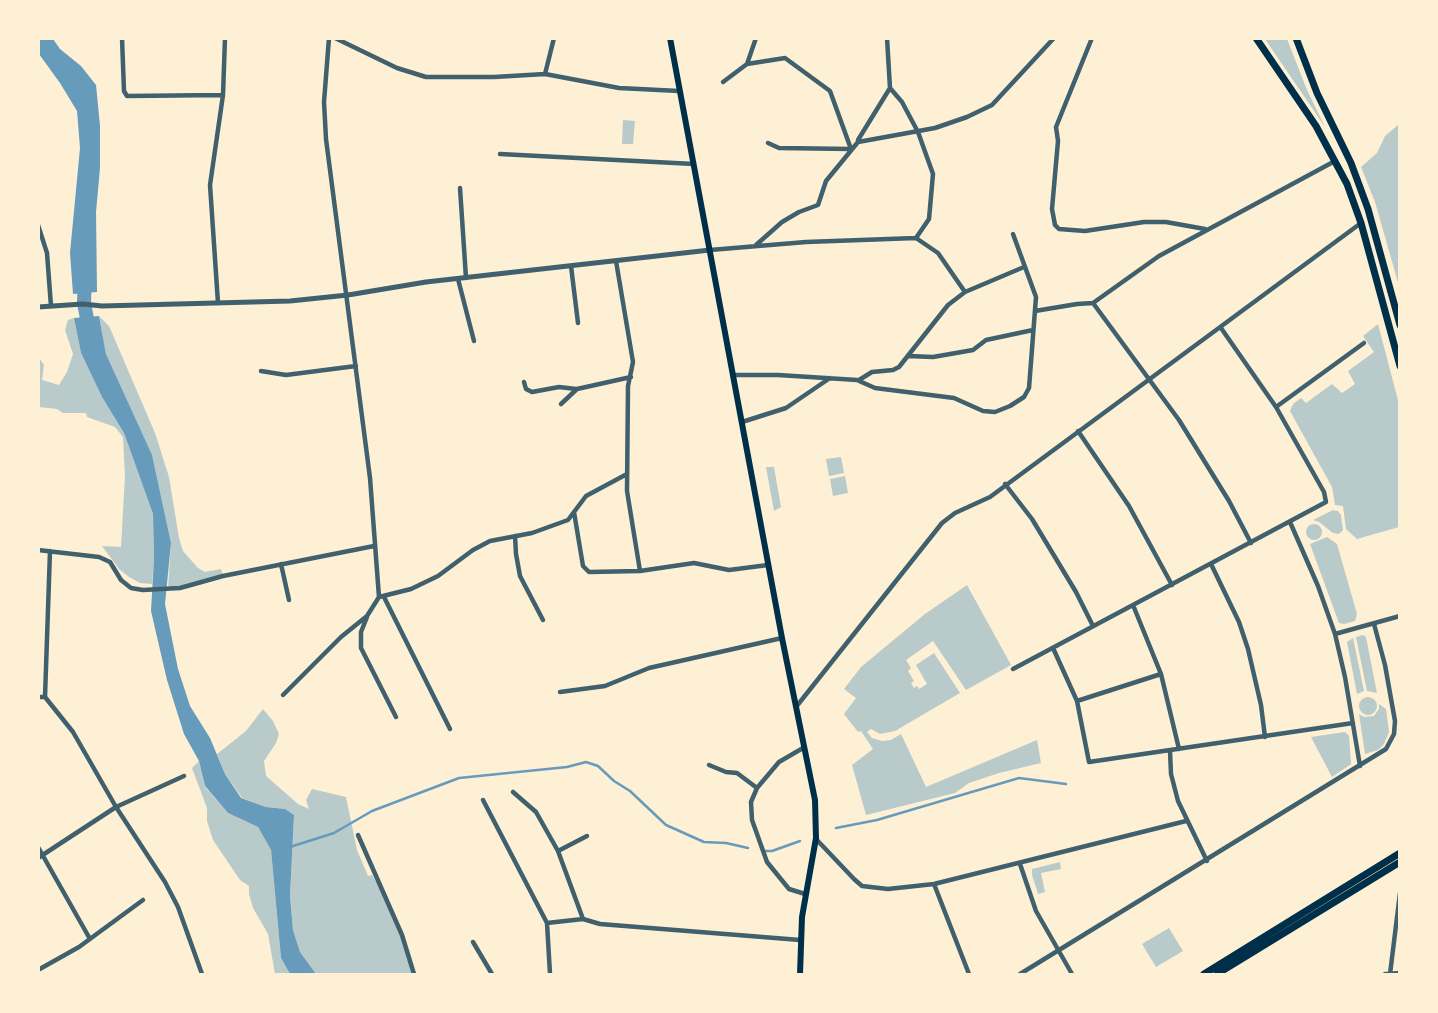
<!DOCTYPE html>
<html>
<head>
<meta charset="utf-8">
<style>
  body { margin:0 }
  #map { position:relative; width:1438px; height:1013px; overflow:hidden; background:#fdf0d5; font-family:"Fira Sans",sans-serif }
  canvas { display:block }
  .frame { position:absolute; inset:0; border:40px solid #fdf0d5; pointer-events:none }
</style>
</head>
<body>
<div id="map">
<canvas width="1438" height="1013"></canvas>
<div class="frame"></div>
</div>
<script>
const ctx = document.querySelector('canvas').getContext('2d');
ctx.lineJoin = 'round';
function fillPath(path, color) {
  ctx.fillStyle = color;
  ctx.fill(path, 'evenodd');
}
function poly(rows) {
  const path = new Path2D();
  for (const r of rows) {
    if (r.length === 3) {
      path.moveTo(r[0] + r[2], r[1]);
      path.arc(r[0], r[1], r[2], 0, 2 * Math.PI);
      continue;
    }
    path.moveTo(r[0], r[1]);
    for (let i = 2; i < r.length; i += 2) path.lineTo(r[i], r[i + 1]);
  }
  return path;
}
function trace(path, color, width, dash) {
  ctx.strokeStyle = color;
  ctx.lineWidth = width;
  ctx.lineCap = dash ? 'butt' : 'round';
  ctx.setLineDash(dash || []);
  ctx.stroke(path);
}
const green = poly([
  [1265,39,1287,39,1307,90,1325,127],
  [623,120,635,121,633,144,622,144],
  [1399,124,1399,286,1375,202,1361,167,1377,153,1385,136],
  [99,316,109,326,155,433,169,477,179,538,183,551,198,568,205,572,221,569,223,576,168,589,171,543,152,456,106,354],
  [74,318,81,353,102,397,124,433,153,514,154,558,152,584,140,583,129,577,119,569,102,546,121,547,125,476,123,437,115,427,87,417,86,413,63,413,57,409,39,407,38,356,44,365,42,380,59,385,67,372,73,354,65,330,68,320],
  [1378,324,1399,404,1399,527,1357,539,1346,529,1343,506,1335,505,1332,487,1290,411,1293,404,1301,398,1306,403,1332,384,1342,393,1355,384,1348,371,1374,352,1363,336],
  [841,457,844,473,829,476,826,459],
  [766,467,774,467,781,507,774,511],
  [845,476,848,493,833,496,830,479],
  [1333,510,1338,511,1341,515,1343,530,1339,534,1333,533,1319,522,1313,520],
  [1314,532,8],
  [1327,537,1337,544,1357,614,1355,621,1344,624,1339,623,1310,544],
  [967,585,1011,665,966,690,933,641,906,660,911,668,908,671,914,681,911,683,914,688,917,686,919,689,927,684,916,665,934,653,960,693,895,731,880,734,871,729,867,732,872,738,882,741,891,740,901,734,926,787,1037,740,1041,763,999,773,969,783,955,793,866,815,852,765,873,749,861,731,858,732,844,714,856,698,844,689,861,667,925,614],
  [1363,635,1366,637,1377,693,1367,691,1356,637],
  [1353,638,1364,691,1357,694,1347,642],
  [1368,706,9],
  [1379,704,1386,709,1389,732,1384,744,1378,750,1365,754,1359,714,1364,717,1374,716,1379,709],
  [263,709,273,721,279,734,276,743,264,761,266,776,298,804,309,809,306,800,312,789,346,797,357,850,368,876,372,875,384,895,402,935,414,974,316,974,300,952,293,930,290,896,294,815,285,809,266,807,242,798,225,774,217,754,246,731],
  [1345,732,1349,736,1351,764,1332,777,1311,737],
  [199,761,205,787,228,813,258,827,271,850,281,958,290,974,275,974,268,934,253,908,249,894,249,886,240,880,213,840,207,821,207,808,192,768],
  [1060,862,1061,869,1041,873,1045,892,1038,894,1032,875,1032,869],
  [1169,928,1183,951,1156,967,1142,944]
]);
const water = poly([
  [39,38,53,39,60,49,81,66,96,85,100,126,100,168,96,212,97,292,73,294,70,253,80,148,77,111,60,83,39,54],
  [99,316,106,354,152,455,171,543,165,604,178,669,190,706,210,738,225,774,241,798,266,807,285,809,294,815,290,896,293,930,300,952,316,974,290,974,281,958,271,850,258,827,228,813,205,786,199,761,184,734,167,680,151,611,154,558,153,514,124,433,102,397,81,353,74,318]
]);
const stream = poly([
  [836,828,877,820,1019,778,1066,784],
  [290,847,334,833,372,811,459,778,567,767,586,762,598,766,614,781,630,791,666,825,704,842,726,843,748,848],
  [764,851,772,851,800,841]
]);
const river = poly([
  [85,274,84,303,90,334]
]);
const minor = poly([
  [122,38,124,91,127,96,223,95],
  [335,38,397,68,426,77,494,77,545,74,619,88,679,91],
  [1092,38,1056,127,1058,141,1052,209,1055,225,1059,229,1085,231,1144,222,1166,222,1205,229],
  [747,64,785,58,830,91,851,149,779,148,768,143],
  [545,74,554,38],
  [723,82,747,64,756,38],
  [890,88,902,102,918,132,933,174,929,219,916,238],
  [858,140,890,88,887,38],
  [500,154,694,164],
  [460,188,466,278],
  [38,225,47,253,51,306],
  [756,245,782,222,799,212,818,205,826,181,858,142,935,128,967,117,992,105,1054,38],
  [710,250,806,242,916,238,938,253,965,292],
  [616,261,633,362,628,386,627,491,640,571],
  [571,266,578,323],
  [458,279,474,341],
  [218,303,210,185,223,95,225,38],
  [1035,311,1077,304,1093,303],
  [1221,328,1276,407,1364,343],
  [908,356,933,357,973,350,986,340,1033,330],
  [261,371,286,375,356,366],
  [733,375,778,375,857,380,875,388,954,398,983,411,995,412,1010,406,1024,397,1029,388,1036,297,1013,234],
  [859,380,872,372,893,370,899,367,948,305,965,292,1024,267],
  [524,382,526,389,532,392,559,387,576,389],
  [561,404,577,389,631,377],
  [742,422,786,408,830,378],
  [1078,431,1129,506,1172,585],
  [1005,484,1032,519,1076,592,1093,626],
  [574,512,583,566,589,572,640,571,694,563,729,570,768,565],
  [1290,522,1318,586,1335,634,1345,677,1360,766],
  [515,536,516,554,520,576,543,620],
  [1251,543,1229,501,1179,420,1093,303,1159,256,1335,161],
  [38,550,99,557,110,562,121,580,131,588,143,590,180,588,223,576,374,546],
  [281,564,289,600],
  [1211,564,1239,622,1248,649,1261,705,1265,737],
  [379,597,411,589,438,576,473,550,490,541,532,533,568,520,586,496,627,474],
  [384,597,450,729],
  [1133,605,1161,674,1179,749],
  [367,617,361,632,361,648,396,717],
  [1335,634,1400,616],
  [1053,648,1077,701,1089,762,1353,723],
  [1013,669,1326,502,1324,492,1276,407],
  [560,692,605,686,649,668,782,638],
  [283,695,341,637,367,616,379,597,370,478,326,139,324,102,329,38],
  [38,697,45,697,50,551],
  [45,697,73,732,116,807,165,882,178,907,202,974],
  [1077,701,1161,674],
  [796,707,942,523,955,513,990,497,1361,223],
  [803,748,779,762,757,788,751,802,752,820,767,862,789,889,805,894],
  [1170,751,1171,774,1178,801,1207,861],
  [709,765,726,772,737,773,757,788],
  [513,792,536,812,558,851,583,919],
  [483,800,547,923,550,974],
  [358,835,402,935,414,974],
  [816,839,854,879,862,886,888,889,934,884,1186,821],
  [38,847,90,939],
  [558,851,587,836],
  [38,858,116,807,184,776],
  [1020,864,1036,911,1072,974],
  [934,884,969,974],
  [547,923,583,919,600,924,800,940],
  [473,942,492,974],
  [38,970,79,947,143,900],
  [1020,974,1386,749,1394,734,1395,721,1385,665,1374,624],
  [1385,974,1400,973],
  [1390,974,1400,893]
]);
const tertiary = poly([
  [38,307,83,304,102,306,290,301,348,295,426,282,710,250]
]);
const secondary = poly([
  [670,38,782,638,815,800,816,838,802,917,800,974]
]);
const primary = poly([
  [1256,38,1316,126,1347,184,1361,223,1400,366],
  [1296,38,1317,93,1351,163,1368,209,1400,325],
  [1204,974,1400,853],
  [1217,974,1400,862]
]);
fillPath(green, '#b9caca');
fillPath(water, '#669bbc');
trace(stream, '#669bbc', 2.5);
trace(river, '#669bbc', 14);
trace(minor, '#3f606c', 4.5);
trace(tertiary, '#3f606c', 5);
trace(secondary, '#003049', 6);
trace(primary, '#003049', 7);
</script>
</body>
</html>
